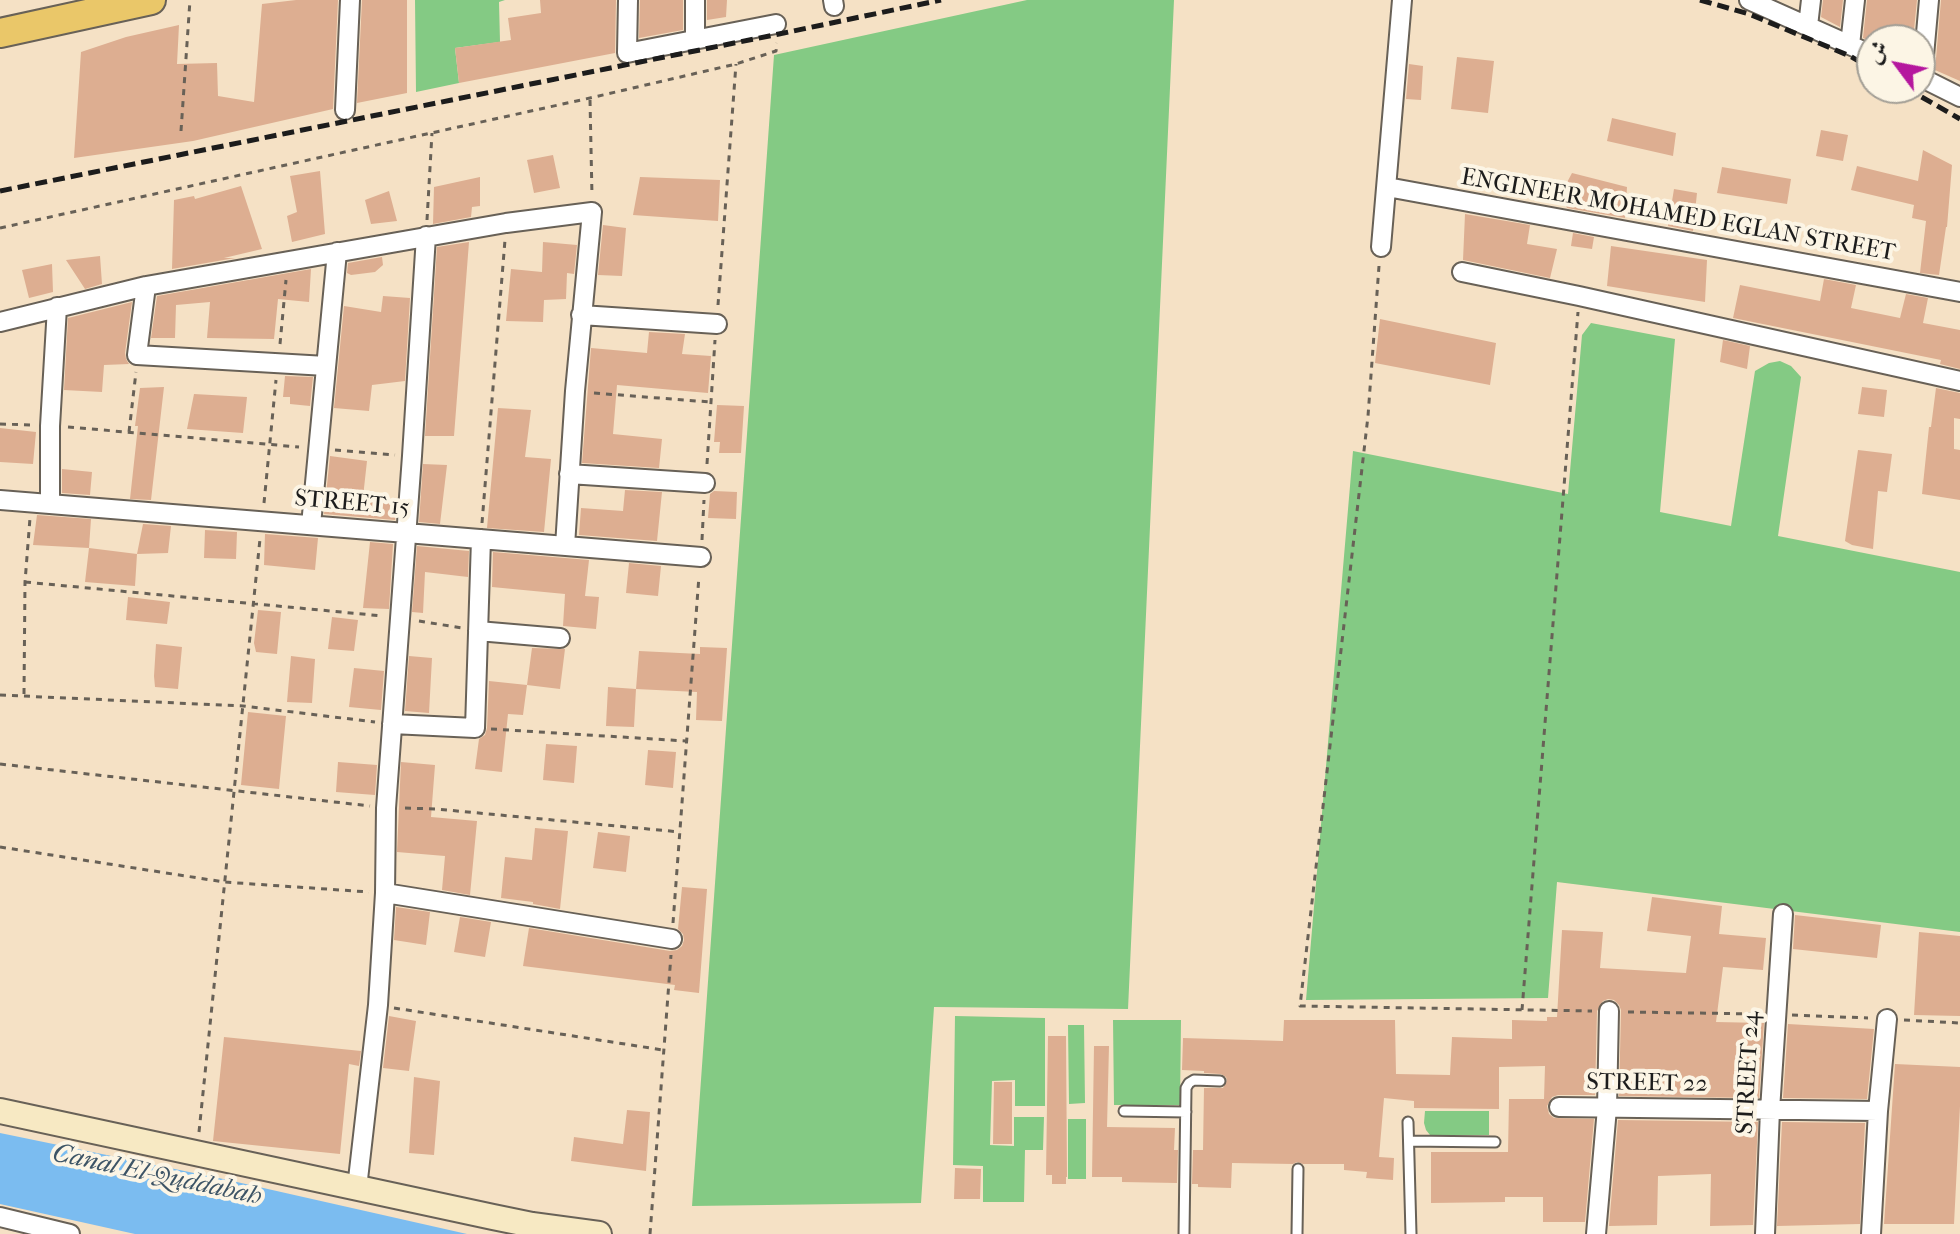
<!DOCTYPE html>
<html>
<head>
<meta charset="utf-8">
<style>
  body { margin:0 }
  #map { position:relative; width:1960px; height:1234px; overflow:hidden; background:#f5e1c5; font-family:"IM FELL French Canon",Amiri,serif }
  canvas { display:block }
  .north { position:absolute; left:1856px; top:24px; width:80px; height:80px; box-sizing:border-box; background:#fcf5e5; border:2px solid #a29e95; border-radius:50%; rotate:302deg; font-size:22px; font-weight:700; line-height:32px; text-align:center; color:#1c1c1c }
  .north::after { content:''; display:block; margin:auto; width:28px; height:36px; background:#b5179e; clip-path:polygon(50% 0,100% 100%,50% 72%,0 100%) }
</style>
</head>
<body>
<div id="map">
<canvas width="1960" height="1234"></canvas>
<div class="north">ش</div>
</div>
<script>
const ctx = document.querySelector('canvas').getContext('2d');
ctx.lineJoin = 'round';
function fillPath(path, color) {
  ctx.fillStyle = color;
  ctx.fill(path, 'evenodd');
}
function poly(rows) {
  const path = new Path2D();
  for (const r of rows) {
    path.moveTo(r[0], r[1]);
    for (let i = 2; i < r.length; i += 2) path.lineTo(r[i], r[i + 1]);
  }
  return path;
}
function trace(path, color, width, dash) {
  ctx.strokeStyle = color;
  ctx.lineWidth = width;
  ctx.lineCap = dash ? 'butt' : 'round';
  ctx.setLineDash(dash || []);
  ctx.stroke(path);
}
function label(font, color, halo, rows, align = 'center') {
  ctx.font = font + ' "IM FELL French Canon",serif';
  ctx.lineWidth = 8;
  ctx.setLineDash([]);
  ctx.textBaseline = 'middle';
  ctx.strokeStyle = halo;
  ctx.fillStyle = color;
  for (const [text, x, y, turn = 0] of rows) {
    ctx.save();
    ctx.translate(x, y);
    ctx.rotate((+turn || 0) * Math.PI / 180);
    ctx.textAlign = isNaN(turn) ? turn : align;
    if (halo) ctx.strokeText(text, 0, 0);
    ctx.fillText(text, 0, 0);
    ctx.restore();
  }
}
const green = poly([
  [415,0,505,0,499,2,500,42,455,48,459,83,416,92],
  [1027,0,1174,0,1128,1009,934,1007,921,1203,692,1206,774,55],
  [1591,323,1675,339,1660,512,1731,526,1755,371,1769,363,1780,361,1791,366,1801,377,1778,536,1960,572,1960,932,1557,882,1548,998,1306,1000,1353,451,1568,494,1582,335],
  [955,1016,1045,1018,1045,1106,1015,1106,1015,1080,992,1081,990,1145,1014,1146,1014,1117,1044,1117,1043,1150,1025,1150,1024,1202,983,1202,983,1166,953,1165],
  [1113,1020,1181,1020,1180,1105,1114,1105],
  [1068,1025,1084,1025,1085,1103,1069,1104],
  [1425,1111,1489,1111,1489,1135,1430,1135,1426,1130,1424,1123],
  [1068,1119,1086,1119,1086,1179,1068,1179]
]);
const water = poly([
  [0,1133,228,1180,467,1234,135,1234,0,1204]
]);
const building = poly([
  [296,0,338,0,333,109,193,141,74,158,81,52,126,37,179,25,177,64,217,63,218,96,254,102,262,4],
  [362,0,407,0,407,93,357,103],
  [540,0,616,0,615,53,459,83,455,48,511,40,508,18,541,13],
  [640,0,683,0,683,30,639,38],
  [707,0,727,0,726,17,707,20],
  [1823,0,1843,0,1840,27,1821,17],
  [1867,0,1917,0,1913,40,1868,40,1863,38],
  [1941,0,1960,0,1960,81,1935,70],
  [1457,57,1494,61,1488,113,1451,109],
  [1409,64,1423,66,1421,100,1406,99],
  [1612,118,1676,133,1673,156,1607,141],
  [1821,130,1848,135,1843,161,1816,156],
  [1923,150,1952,165,1947,227,1946,227,1939,275,1920,273,1926,221,1912,218,1914,205,1851,190,1857,166,1918,181],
  [553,155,560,188,534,193,527,160],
  [1722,167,1791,179,1787,204,1717,193],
  [320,171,325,234,292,242,287,216,297,212,290,176],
  [1572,173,1627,187,1625,218,1567,208,1563,199,1563,190],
  [480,177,480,206,472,207,471,217,433,224,434,187],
  [640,177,720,180,718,221,633,215],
  [241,186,262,249,224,258,235,258,172,269,174,200,194,196,195,199],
  [1674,189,1697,193,1693,231,1668,226],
  [389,191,397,221,371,224,365,200],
  [1465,214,1530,225,1527,244,1557,249,1550,278,1463,260],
  [603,225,626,228,622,276,598,275],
  [1573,233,1594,237,1592,249,1571,246],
  [469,242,454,436,425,436,437,247],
  [543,242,577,245,574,274,567,273,566,299,544,300,543,322,506,321,511,269,542,272],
  [1611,246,1707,260,1705,302,1607,286],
  [100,256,102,284,85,289,66,260],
  [382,257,383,265,375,272,351,275,347,273,348,263],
  [52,264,53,292,29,298,22,270],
  [311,269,309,302,278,299,274,339,207,338,210,302,176,305,175,338,151,338,157,296],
  [1824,279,1856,285,1851,308,1900,318,1906,294,1928,298,1923,323,1960,330,1960,369,1940,364,1941,360,1733,318,1740,285,1820,301],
  [383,296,410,298,405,381,372,385,369,411,334,408,344,306,381,312],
  [132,302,125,353,126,359,129,364,104,365,102,392,64,390,68,318],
  [1380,319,1496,343,1490,385,1375,363],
  [649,332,685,334,682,354,711,356,708,393,617,385,613,434,662,439,659,468,582,463,591,348,647,353],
  [1723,340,1750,346,1747,369,1720,362],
  [285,376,313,377,310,406,290,404,290,397,283,397],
  [164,387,151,500,130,499,138,426,135,426,140,388],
  [1862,387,1887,390,1884,417,1858,414],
  [1936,388,1960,393,1960,419,1954,418,1954,449,1960,450,1960,500,1922,494,1929,427,1931,427],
  [194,394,247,397,243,433,187,429],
  [717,405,744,406,741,453,719,453,720,442,714,442],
  [498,408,531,410,525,457,551,459,544,532,487,528],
  [0,428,36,432,33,464,0,462],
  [1858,450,1892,454,1887,492,1878,491,1873,549,1852,545,1845,541],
  [330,456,367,461,363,497,397,500,395,520,324,514],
  [423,464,447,465,440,524,419,522],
  [62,469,92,472,90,495,62,493],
  [625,490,662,492,657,541,579,535,581,508,623,511],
  [714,491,737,492,736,519,708,518,710,494],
  [37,515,91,519,89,548,33,545],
  [143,524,171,526,168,553,137,554],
  [205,530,237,532,236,559,204,558],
  [265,534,318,538,315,570,264,565],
  [370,542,393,544,389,609,363,608],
  [417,546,469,551,468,577,425,572,423,613,412,612],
  [89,548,137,554,135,586,85,582],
  [493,552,589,560,585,596,599,597,596,629,563,626,565,594,492,587],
  [629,563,661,566,658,596,626,593],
  [128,597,170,602,167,624,126,620],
  [258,610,281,612,277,654,256,652,254,643],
  [332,617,358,620,354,651,328,649],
  [156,644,182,647,178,689,155,687,154,676],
  [700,647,727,648,722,721,696,720,697,692,636,689,639,651,700,654],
  [532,648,565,649,560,689,527,685],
  [291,656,315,659,312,703,287,702],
  [409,656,432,658,429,713,405,711],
  [354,668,384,671,381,710,349,707],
  [489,681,527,685,523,715,508,714,502,772,475,769,479,739,485,735,487,728],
  [608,687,636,689,634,727,606,726],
  [248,712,286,716,279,789,241,785],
  [546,744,577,746,574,783,543,780],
  [648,750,676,752,673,788,645,785],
  [338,762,377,765,375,795,336,792],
  [401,762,435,765,431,817,477,821,470,895,442,890,445,856,397,852],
  [535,828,568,831,560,909,533,904,533,902,501,898,505,857,532,860],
  [598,832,630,836,626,872,593,868],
  [682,887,707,889,699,993,674,990,675,985,523,966,529,928,670,951,677,950,682,946,684,940,683,934,678,929],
  [1652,897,1722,906,1719,934,1766,938,1763,970,1723,967,1716,1022,1764,1023,1759,1098,1619,1096,1621,1010,1619,1005,1614,1000,1608,999,1603,1001,1597,1011,1595,1095,1558,1095,1552,1097,1547,1106,1549,1114,1554,1118,1594,1119,1585,1222,1543,1222,1543,1197,1505,1197,1505,1202,1431,1203,1431,1152,1508,1152,1509,1099,1544,1099,1545,1066,1499,1067,1499,1109,1414,1108,1414,1101,1384,1098,1379,1157,1394,1158,1393,1180,1366,1178,1367,1172,1344,1170,1344,1164,1303,1164,1297,1162,1293,1164,1232,1163,1231,1188,1198,1187,1198,1184,1192,1184,1193,1150,1203,1150,1204,1088,1223,1088,1227,1080,1226,1077,1221,1074,1204,1073,1204,1071,1182,1070,1183,1038,1283,1041,1284,1020,1395,1020,1396,1074,1450,1075,1452,1037,1512,1039,1512,1020,1547,1021,1547,1017,1557,1017,1562,930,1603,932,1600,968,1686,973,1691,936,1647,931],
  [396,907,430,912,426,945,394,940],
  [1795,915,1881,925,1877,958,1793,949],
  [460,917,491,922,485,957,454,952],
  [1919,932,1960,936,1960,1016,1914,1015],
  [389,1016,416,1021,409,1071,383,1068],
  [1788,1024,1874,1029,1867,1099,1783,1098],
  [1048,1036,1066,1036,1067,1177,1066,1177,1066,1184,1052,1184,1052,1175,1046,1175],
  [224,1037,361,1051,359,1066,349,1064,340,1154,213,1141],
  [1094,1046,1109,1046,1107,1127,1175,1128,1174,1150,1178,1150,1177,1183,1122,1182,1122,1177,1092,1177],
  [1895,1064,1960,1067,1960,1106,1954,1224,1884,1224],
  [414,1077,440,1081,434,1155,409,1153],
  [994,1082,1012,1082,1012,1144,993,1144],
  [627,1110,650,1112,646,1171,571,1161,574,1137,623,1144],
  [1618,1120,1758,1122,1753,1225,1710,1226,1711,1174,1658,1176,1657,1225,1609,1226],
  [1782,1122,1865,1123,1860,1224,1777,1226],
  [955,1168,981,1169,980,1199,954,1199]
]);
const path = poly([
  [590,100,592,196],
  [181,131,190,0],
  [427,220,432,133],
  [0,228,590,98,736,64,776,51,777,43],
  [1379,266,1368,416,1300,1006,1592,1011],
  [718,305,736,64],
  [280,344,286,280],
  [594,393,710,402],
  [0,424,32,425],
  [68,427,299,447],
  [129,432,136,372],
  [335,450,395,455],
  [707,464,715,340],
  [264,503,276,380],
  [482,523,505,240],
  [702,540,704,500],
  [25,582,383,616],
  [419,621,462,628],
  [24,694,25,582,30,518],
  [0,695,243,706,375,722],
  [491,729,686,741],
  [0,764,370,806],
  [405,808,436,809,680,832],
  [0,847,224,882,369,892],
  [673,923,699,576],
  [394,1008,663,1050],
  [1522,1010,1578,312],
  [1628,1012,1760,1014],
  [1792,1015,1868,1018],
  [1904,1020,1960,1023],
  [199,1132,260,539],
  [650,1234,671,955]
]);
const service = poly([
  [1124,1111,1186,1112],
  [1408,1122,1411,1234],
  [1409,1141,1495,1142],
  [1184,1234,1186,1088,1189,1083,1194,1080,1220,1081],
  [1297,1234,1298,1169]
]);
const minor = poly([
  [628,0,627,53,776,24],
  [833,0,834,6],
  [1749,0,1872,55],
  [1808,26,1811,0],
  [695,40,695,0],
  [1850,45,1855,0],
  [1920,77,1960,97],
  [1922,78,1929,0],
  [345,110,350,0],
  [1387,187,1960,292],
  [1381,247,1402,0],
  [1462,272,1579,296,1960,381],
  [146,286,137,355,326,366],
  [581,315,717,324],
  [0,322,146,286,506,223,592,212,575,391,565,546],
  [569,474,705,483],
  [0,500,701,557],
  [50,504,50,426,57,307],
  [311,525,337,252],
  [478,631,560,638],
  [392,724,475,728,481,539],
  [385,893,672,939],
  [1559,1107,1878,1111],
  [357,1188,378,1005,385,893,386,808,412,456,426,236],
  [0,1217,70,1234],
  [1596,1234,1607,1108,1609,1011],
  [1765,1234,1770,1110,1783,914],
  [1871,1234,1878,1111,1887,1019]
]);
const secondary = poly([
  [0,1111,493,1217,532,1225,599,1234]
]);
const primary = poly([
  [0,33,151,0]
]);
const rail = poly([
  [1700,0,1749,14,1850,56,1872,69],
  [1906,88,1960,119],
  [0,191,779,34,941,0]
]);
const streetNames = [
  ["ENGINEER MOHAMED EGLAN STREET",1678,216,10],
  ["STREET 15",352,504,5],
  ["STREET 24",1749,1073,-87],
  ["STREET 22",1647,1084,1]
];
const waterNames = [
  ["Canal El-Quddabah",157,1176,12]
];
fillPath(green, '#84ca84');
fillPath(water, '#7bbcf0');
fillPath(building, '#ddae91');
trace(service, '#686157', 13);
trace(minor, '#686157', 22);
trace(secondary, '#686157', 28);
trace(primary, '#686157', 32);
trace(path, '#686157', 3, [6, 6]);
trace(service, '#fff', 9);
trace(minor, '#fff', 18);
trace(secondary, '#f7e9c3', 24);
trace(primary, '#eac769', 28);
trace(rail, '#1c1c1c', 5, [12, 6]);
label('24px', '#1c1c1c', '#fcf5e5', streetNames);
label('italic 26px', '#3d5466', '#fcf5e5', waterNames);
</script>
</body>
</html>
